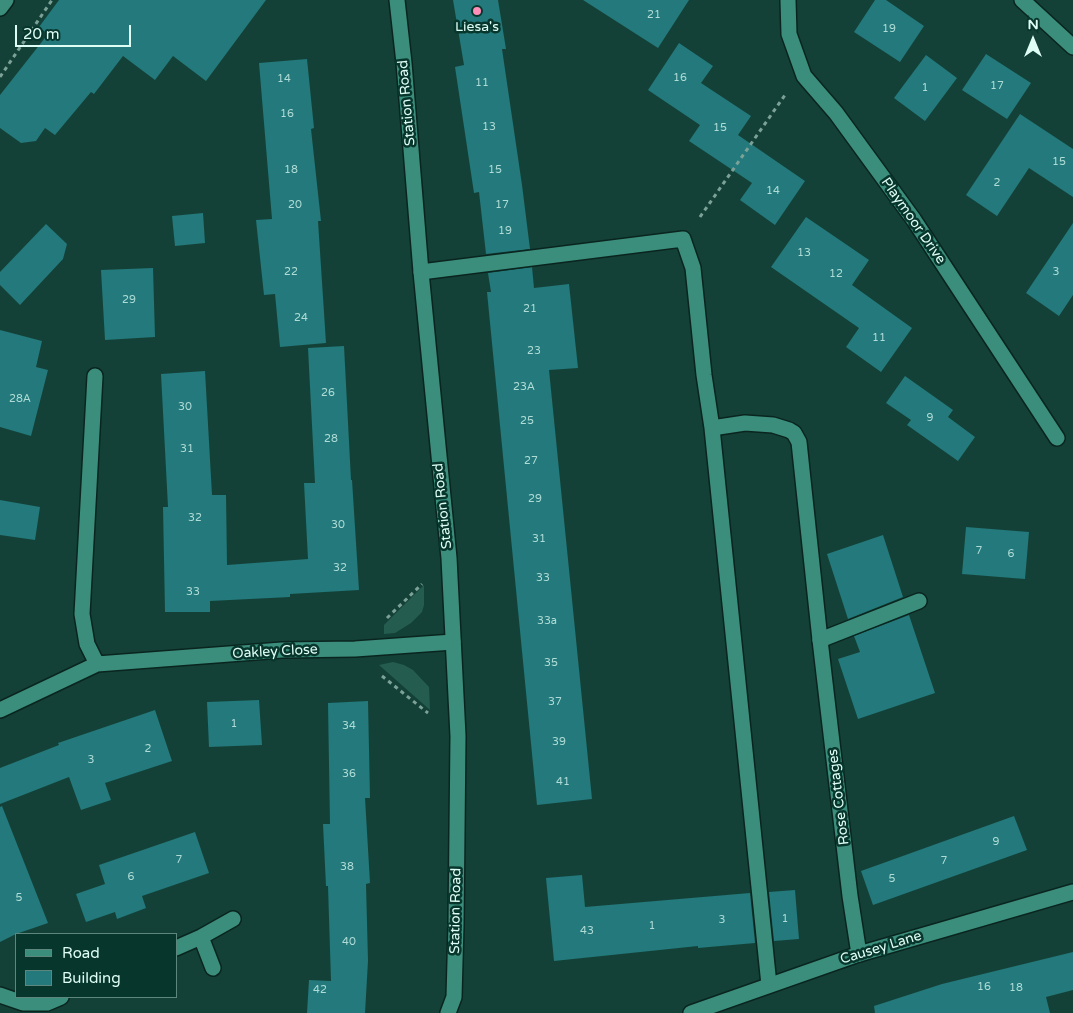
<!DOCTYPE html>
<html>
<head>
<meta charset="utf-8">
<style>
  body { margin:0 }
  #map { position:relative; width:1073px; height:1013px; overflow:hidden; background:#144137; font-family:"Varela Round",sans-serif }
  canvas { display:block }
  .legend { position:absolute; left:15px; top:933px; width:162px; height:65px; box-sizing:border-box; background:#07362d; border:1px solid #5d867d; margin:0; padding:6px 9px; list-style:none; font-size:15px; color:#defdf4 }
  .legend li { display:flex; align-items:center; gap:10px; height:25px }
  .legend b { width:25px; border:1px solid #5d867d }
  .north { position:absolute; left:1008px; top:15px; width:50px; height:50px; -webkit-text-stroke:4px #07362d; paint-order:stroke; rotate:0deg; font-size:14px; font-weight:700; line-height:20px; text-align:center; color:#defdf4 }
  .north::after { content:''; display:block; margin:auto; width:18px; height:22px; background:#defdf4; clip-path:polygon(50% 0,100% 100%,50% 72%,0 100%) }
  .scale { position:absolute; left:15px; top:25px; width:116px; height:22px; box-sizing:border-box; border:2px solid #defdf4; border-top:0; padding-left:6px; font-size:15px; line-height:18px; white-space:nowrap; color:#defdf4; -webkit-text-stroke:4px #07362d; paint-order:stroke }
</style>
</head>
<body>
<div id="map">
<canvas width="1073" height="1013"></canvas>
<ul class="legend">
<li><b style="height:6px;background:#3b8e7c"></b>Road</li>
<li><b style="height:14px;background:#23797b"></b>Building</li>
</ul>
<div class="north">N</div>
<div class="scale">20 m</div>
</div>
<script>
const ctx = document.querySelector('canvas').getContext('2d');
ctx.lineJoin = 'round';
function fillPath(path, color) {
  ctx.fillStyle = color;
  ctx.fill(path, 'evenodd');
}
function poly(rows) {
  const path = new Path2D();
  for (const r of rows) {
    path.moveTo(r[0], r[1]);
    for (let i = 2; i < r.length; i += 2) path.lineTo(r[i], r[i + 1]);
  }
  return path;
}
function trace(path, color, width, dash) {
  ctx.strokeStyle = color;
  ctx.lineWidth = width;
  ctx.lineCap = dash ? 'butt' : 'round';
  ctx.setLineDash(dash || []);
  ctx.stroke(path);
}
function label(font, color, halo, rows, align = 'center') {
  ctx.font = font + ' "Varela Round",sans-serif';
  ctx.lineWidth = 5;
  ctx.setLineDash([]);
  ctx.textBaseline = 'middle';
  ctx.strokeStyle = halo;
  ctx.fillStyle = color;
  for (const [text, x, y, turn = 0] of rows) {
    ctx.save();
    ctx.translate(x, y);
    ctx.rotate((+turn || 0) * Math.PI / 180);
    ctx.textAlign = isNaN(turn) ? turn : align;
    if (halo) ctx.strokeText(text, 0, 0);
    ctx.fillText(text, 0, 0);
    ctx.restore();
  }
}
const green = poly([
  [424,585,424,605,422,612,411,623,395,633,384,634,384,625],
  [393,662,404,665,413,670,429,687,430,710,379,665]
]);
const building = poly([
  [59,0,266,0,206,81,173,56,155,80,123,56,94,94,91,92,55,135,45,128,36,141,21,143,0,128,0,95,48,34,39,27],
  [453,0,498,0,506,49,502,49,522,185,530,249,486,254,479,192,474,193,455,67,464,65],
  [583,0,689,0,658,48],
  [875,0,886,0,924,26,900,62,854,32],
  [679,43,713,66,701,83,751,116,738,135,805,181,775,225,740,200,752,183,689,141,700,125,648,90],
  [986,54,1031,83,1007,119,962,90],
  [926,55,957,78,925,121,894,98],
  [307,59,314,128,311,129,321,221,318,221,326,343,280,347,275,294,264,295,256,220,272,219,259,63],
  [1020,114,1073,149,1073,197,1029,168,997,216,966,195],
  [203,213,205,243,175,246,172,216],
  [806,217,869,260,852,285,912,328,881,372,846,347,859,328,771,267],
  [1073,223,1073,295,1059,316,1026,293],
  [46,224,67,244,63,259,20,305,0,285,0,272],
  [532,267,534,288,569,284,578,368,549,370,592,799,537,805,487,292,491,292,488,273],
  [153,268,155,337,105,340,101,270],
  [0,330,42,341,36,367,48,370,31,436,0,427],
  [344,346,351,480,352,480,359,590,290,594,290,597,210,601,210,612,165,612,163,507,168,507,161,374,205,371,212,495,226,495,227,565,308,559,304,483,315,483,308,348],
  [905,376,953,410,948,417,975,437,958,461,907,425,911,420,886,403],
  [0,500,40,507,35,540,0,535],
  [966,527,1029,532,1025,579,962,574],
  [883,535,903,597,848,619,827,554],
  [909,615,935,693,858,719,838,659,860,652,854,636],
  [259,700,262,745,209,747,207,702],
  [368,701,370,798,365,798,370,883,366,884,368,961,365,1013,307,1013,309,980,331,981,328,886,326,886,323,824,330,824,328,703],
  [155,710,172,761,105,783,111,800,81,810,69,777,0,804,0,768,59,745,58,743],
  [2,806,48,923,16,934,0,942,0,807],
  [1014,816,1027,850,873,905,861,871],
  [195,832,209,873,142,896,146,908,117,919,115,912,86,922,76,894,105,884,99,865],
  [582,875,585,907,750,893,755,943,698,948,698,946,554,961,546,878],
  [795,890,799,939,774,941,769,892],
  [1073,952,1073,990,1046,997,1050,1013,875,1013,874,1006,942,984]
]);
const path = poly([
  [0,77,52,0],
  [700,217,785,95],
  [387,618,422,584],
  [382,676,428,713]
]);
const lane = poly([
  [421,272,683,239,693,268,704,375,712,428,769,985],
  [712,428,745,423,773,425,789,430,794,433,799,442,820,640,850,896,859,954]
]);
const street = poly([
  [788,0,789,34,804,76,836,113,914,220,1057,438],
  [1022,0,1073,47],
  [95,376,82,614,87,644,97,664],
  [820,640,919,601],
  [0,710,97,664,282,650,355,649,453,642],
  [201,937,213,968],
  [176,948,201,937,233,919],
  [0,995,23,1003,47,1003,61,997],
  [691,1013,859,954,1073,892]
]);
const secondary = poly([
  [397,0,404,63,421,272,449,558,458,736,456,925,454,997,448,1013],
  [0,8,6,0]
]);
const markers = [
  [477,11,5,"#ff8eb9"]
];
const numberNames = [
  ["21",654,15],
  ["19",889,29],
  ["16",680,78],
  ["14",284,79],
  ["11",482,83],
  ["17",997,86],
  ["1",925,88],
  ["16",287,114],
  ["13",489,127],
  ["15",720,128],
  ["15",1059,162],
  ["18",291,170],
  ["15",495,170],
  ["2",997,183],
  ["14",773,191],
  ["20",295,205],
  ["17",502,205],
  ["19",505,231],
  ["13",804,253],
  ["22",291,272],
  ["3",1056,272],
  ["12",836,274],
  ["29",129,300],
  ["21",530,309],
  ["24",301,318],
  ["11",879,338],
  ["23",534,351],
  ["23A",524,387],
  ["26",328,393],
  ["28A",20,399],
  ["30",185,407],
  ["9",930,418],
  ["25",527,421],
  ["28",331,439],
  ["31",187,449],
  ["27",531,461],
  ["29",535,499],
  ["32",195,518],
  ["30",338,525],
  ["31",539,539],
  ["7",979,551],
  ["6",1011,554],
  ["32",340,568],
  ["33",543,578],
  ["33",193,592],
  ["33a",547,621],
  ["35",551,663],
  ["37",555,702],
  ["1",234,724],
  ["34",349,726],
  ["39",559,742],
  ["2",148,749],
  ["3",91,760],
  ["36",349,774],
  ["41",563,782],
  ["9",996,842],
  ["7",179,860],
  ["7",944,861],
  ["38",347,867],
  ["6",131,877],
  ["5",892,879],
  ["5",19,898],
  ["1",785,919],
  ["3",722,920],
  ["1",652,926],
  ["43",587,931],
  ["40",349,942],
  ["16",984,987],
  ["18",1016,988],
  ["42",320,990]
];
const poiNames = [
  ["Liesa's",477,27]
];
const streetNames = [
  ["Station Road",407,103,-95],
  ["Playmoor Drive",913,221,55],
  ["Station Road",443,506,-96],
  ["Oakley Close",275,652,-3],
  ["Rose Cottages",839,797,-97],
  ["Station Road",456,911,-89],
  ["Causey Lane",881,948,-17]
];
fillPath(green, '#255c50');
fillPath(building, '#23797b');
trace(lane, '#0a251f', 18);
trace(street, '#0a251f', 18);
trace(secondary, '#0a251f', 18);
trace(path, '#7ca298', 3, [4, 4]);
trace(lane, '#3b8e7c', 15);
trace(street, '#3b8e7c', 15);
trace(secondary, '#3b8e7c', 15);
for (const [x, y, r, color] of markers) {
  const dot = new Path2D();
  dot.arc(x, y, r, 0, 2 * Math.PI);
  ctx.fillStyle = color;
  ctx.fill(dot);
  trace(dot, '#07362d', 2);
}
label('11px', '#afdcd6', null, numberNames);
label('14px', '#defdf4', '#07362d', poiNames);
label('14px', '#defdf4', '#07362d', streetNames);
</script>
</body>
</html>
